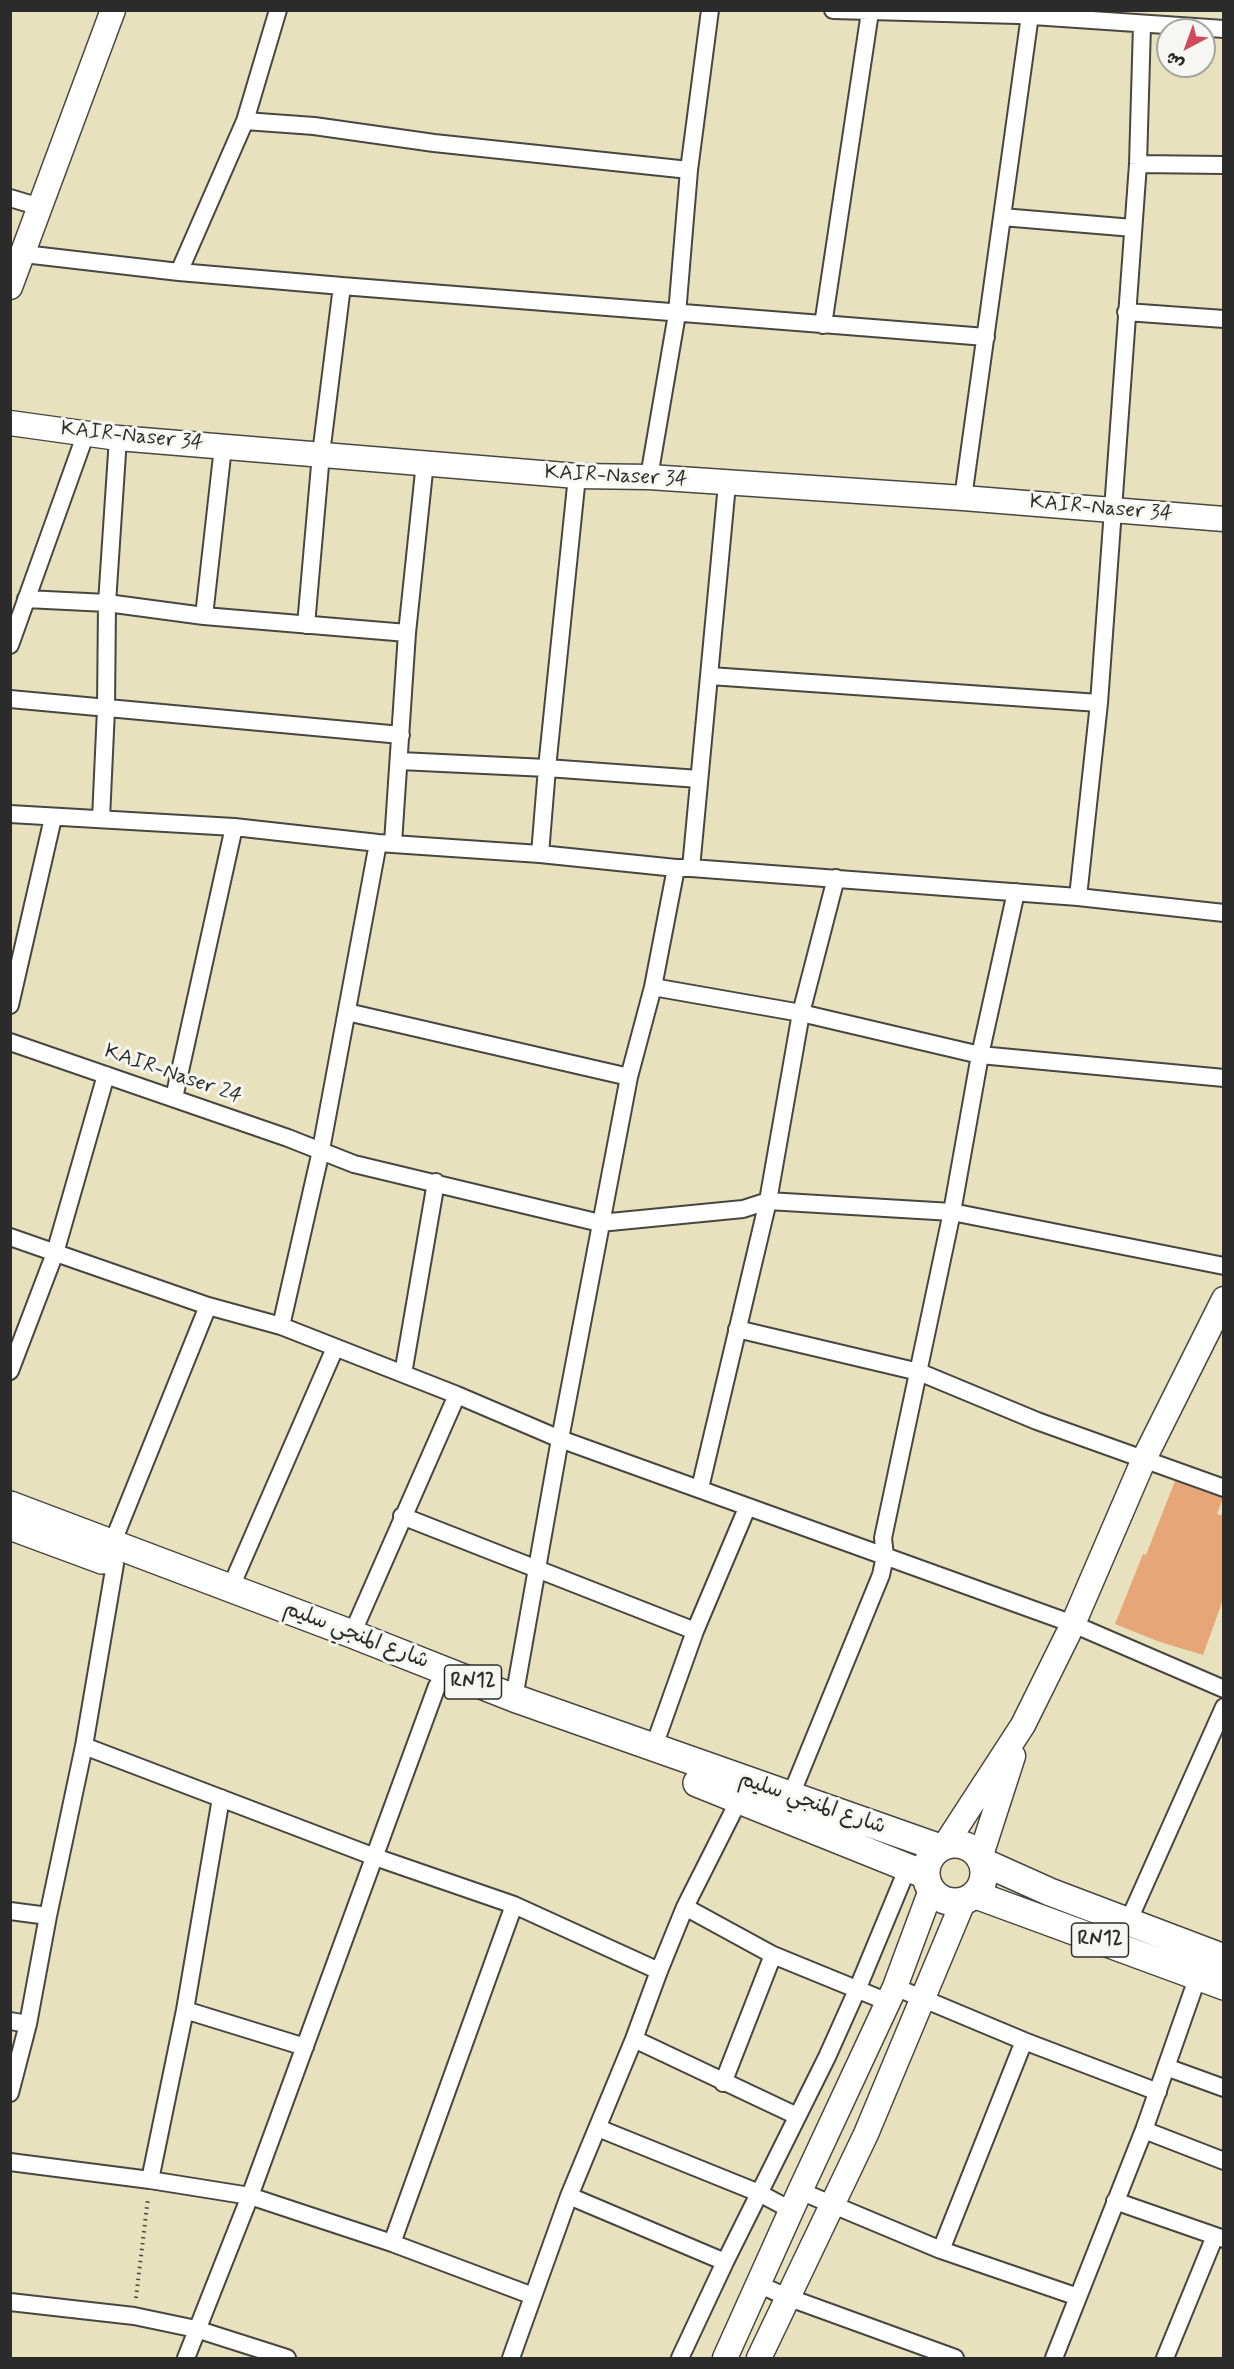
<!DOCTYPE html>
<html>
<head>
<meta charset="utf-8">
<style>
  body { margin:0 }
  #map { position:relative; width:1234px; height:2369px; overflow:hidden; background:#e8e1bd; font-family:Mynerve,"Playpen Sans Arabic",sans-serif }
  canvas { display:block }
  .frame { position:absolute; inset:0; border:12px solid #2b2b2b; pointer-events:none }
  .north { position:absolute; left:1156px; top:18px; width:60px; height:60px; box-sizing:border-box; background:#f6f6f2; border:2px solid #a5a5a2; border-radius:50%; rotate:221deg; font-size:16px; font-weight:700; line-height:24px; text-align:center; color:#2b2b2b }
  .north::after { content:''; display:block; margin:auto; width:21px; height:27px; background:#d1495b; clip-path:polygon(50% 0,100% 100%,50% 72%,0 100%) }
</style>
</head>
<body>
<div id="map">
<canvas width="1234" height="2369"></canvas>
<div class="frame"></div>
<div class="north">ش</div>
</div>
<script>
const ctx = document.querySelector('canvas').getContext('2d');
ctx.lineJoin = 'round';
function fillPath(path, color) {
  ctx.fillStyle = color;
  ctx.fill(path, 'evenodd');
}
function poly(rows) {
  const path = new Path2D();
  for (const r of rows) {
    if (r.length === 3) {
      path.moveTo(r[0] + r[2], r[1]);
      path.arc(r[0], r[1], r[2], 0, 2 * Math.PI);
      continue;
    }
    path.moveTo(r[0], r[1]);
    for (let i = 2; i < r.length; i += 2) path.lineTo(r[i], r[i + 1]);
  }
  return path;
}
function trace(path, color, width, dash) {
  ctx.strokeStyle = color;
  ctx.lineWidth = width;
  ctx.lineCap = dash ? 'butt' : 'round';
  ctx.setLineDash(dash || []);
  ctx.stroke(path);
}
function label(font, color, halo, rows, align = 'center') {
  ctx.font = font + ' Mynerve,"Playpen Sans Arabic",sans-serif';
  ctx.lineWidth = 6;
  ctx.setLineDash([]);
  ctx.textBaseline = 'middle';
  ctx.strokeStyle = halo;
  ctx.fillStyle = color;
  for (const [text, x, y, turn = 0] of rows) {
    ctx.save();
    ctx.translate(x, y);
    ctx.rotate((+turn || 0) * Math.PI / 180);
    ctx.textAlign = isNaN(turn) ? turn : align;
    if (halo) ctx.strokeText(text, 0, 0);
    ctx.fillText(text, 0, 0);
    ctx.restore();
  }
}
const building = poly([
  [1175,1481,1223,1498,1217,1514,1224,1516,1224,1597,1203,1655,1160,1642,1115,1624,1143,1554,1146,1555]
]);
const path = poly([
  [136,2298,148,2198]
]);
const street = poly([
  [833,10,1018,15,1224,29],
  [245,121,314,126,434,143,689,170],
  [1138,164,1224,165],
  [10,198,40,207],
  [1002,217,1133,228],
  [24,254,179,272,342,286,986,337],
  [179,272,245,121,278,10],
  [1126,312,1224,319],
  [823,325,870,12],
  [649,477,677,314,689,170,710,10],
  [963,498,1030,15],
  [26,599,107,603,204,616,407,633],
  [204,616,223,447],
  [306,625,321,454,342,286],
  [10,645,86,433],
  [710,676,1099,703],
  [10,699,401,735],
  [400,761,547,768,699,779],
  [10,814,234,827,378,843,540,854,676,868,691,868,1078,897,1224,913],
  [101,819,106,709,107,603,118,438],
  [393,843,407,633,425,462],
  [540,854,547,768,577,476],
  [691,868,727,484],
  [1078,897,1099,703,1138,164,1142,25],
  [653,987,801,1013,980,1055,1224,1078],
  [10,1005,53,818],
  [347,1012,629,1077],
  [10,1042,288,1138,354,1164,600,1223,743,1209,768,1201,952,1212,1224,1266],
  [174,1098,234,827],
  [10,1237,208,1306,281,1326,457,1395,560,1439,1073,1624,1224,1689],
  [281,1326,320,1155,378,843],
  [737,1329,919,1372,1037,1421,1224,1488],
  [10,1371,55,1253,106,1075],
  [403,1374,436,1182],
  [700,1488,768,1201,801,1013,836,878],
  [402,1516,695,1631],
  [112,1544,208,1306],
  [230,1589,335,1348],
  [352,1634,457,1395],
  [514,1698,560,1439,629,1077,653,987,676,868],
  [84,1746,375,1857,514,1905,659,1971],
  [653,1749,695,1631,747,1508],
  [791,1795,881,1575,885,1556,883,1538,952,1212,980,1055,1016,892],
  [685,1907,773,1955,888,2002],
  [10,1911,48,1916],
  [1128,1922,1224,1707],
  [895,1987,1024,2041],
  [185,2010,305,2047],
  [10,2021,28,2024],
  [634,2039,797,2116],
  [1166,2067,1224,2088],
  [723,2083,773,1955],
  [10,2093,28,2024,48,1916,84,1746,115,1564],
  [598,2128,759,2193,791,2210],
  [1144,2130,1224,2161],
  [10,2162,150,2180,250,2196,392,2243,533,2296],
  [150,2180,185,2010,221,1798],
  [800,2191,941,2250,1078,2297],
  [569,2196,725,2262],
  [1115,2201,1224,2239],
  [392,2243,514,1905],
  [941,2250,1024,2041,1158,2092],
  [758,2284,787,2297,955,2358],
  [10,2302,134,2316,196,2329,287,2358],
  [186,2358,250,2196,437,1686],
  [511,2358,569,2196,634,2039,659,1971,685,1907,740,1798],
  [680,2358,725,2262,827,2057,857,1990,908,1867],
  [1054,2358,1144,2130,1198,1976],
  [1165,2358,1215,2236]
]);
const secondary = poly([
  [10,287,113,10],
  [10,423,118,438,577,476,649,477,963,498,1224,519],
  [945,1845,1023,1725,1073,1624,1144,1459,1224,1299],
  [980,1858,1013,1756],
  [725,2358,800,2191,895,1987,931,1890],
  [759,2358,866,2134,963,1902]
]);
const primary = poly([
  [10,1505,352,1634,514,1698,940,1848],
  [10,1526,102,1560],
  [697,1783,926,1875],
  [955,1873,29],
  [983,1862,1050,1892,1224,1958],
  [976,1895,1224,1986]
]);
const shields = [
  [473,1682,57],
  [1100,1940,57]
];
const shieldNames = [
  ["RN12",473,1682],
  ["RN12",1100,1940]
];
const streetNames = [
  ["KAIR-Naser 34",132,437,6],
  ["KAIR-Naser 34",616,477,3],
  ["KAIR-Naser 34",1101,509,5],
  ["KAIR-Naser 24",173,1075,19],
  ["شارع المنجي سليم",356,1636,21],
  ["شارع المنجي سليم",812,1804,19]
];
fillPath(building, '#e6a678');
trace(street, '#474641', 20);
trace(secondary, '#474641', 27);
trace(primary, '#474641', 30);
trace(path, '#474641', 4, [1.5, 4.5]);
trace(street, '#fff', 16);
trace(secondary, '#fff', 24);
trace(primary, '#fff', 27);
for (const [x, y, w] of shields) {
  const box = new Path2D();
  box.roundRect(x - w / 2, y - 17, w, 34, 4.5);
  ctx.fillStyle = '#f6f6f2';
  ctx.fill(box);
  trace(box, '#2b2b2b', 1.5);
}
label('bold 20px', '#2b2b2b', null, shieldNames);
label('21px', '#2b2b2b', '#f6f6f2', streetNames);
</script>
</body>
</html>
